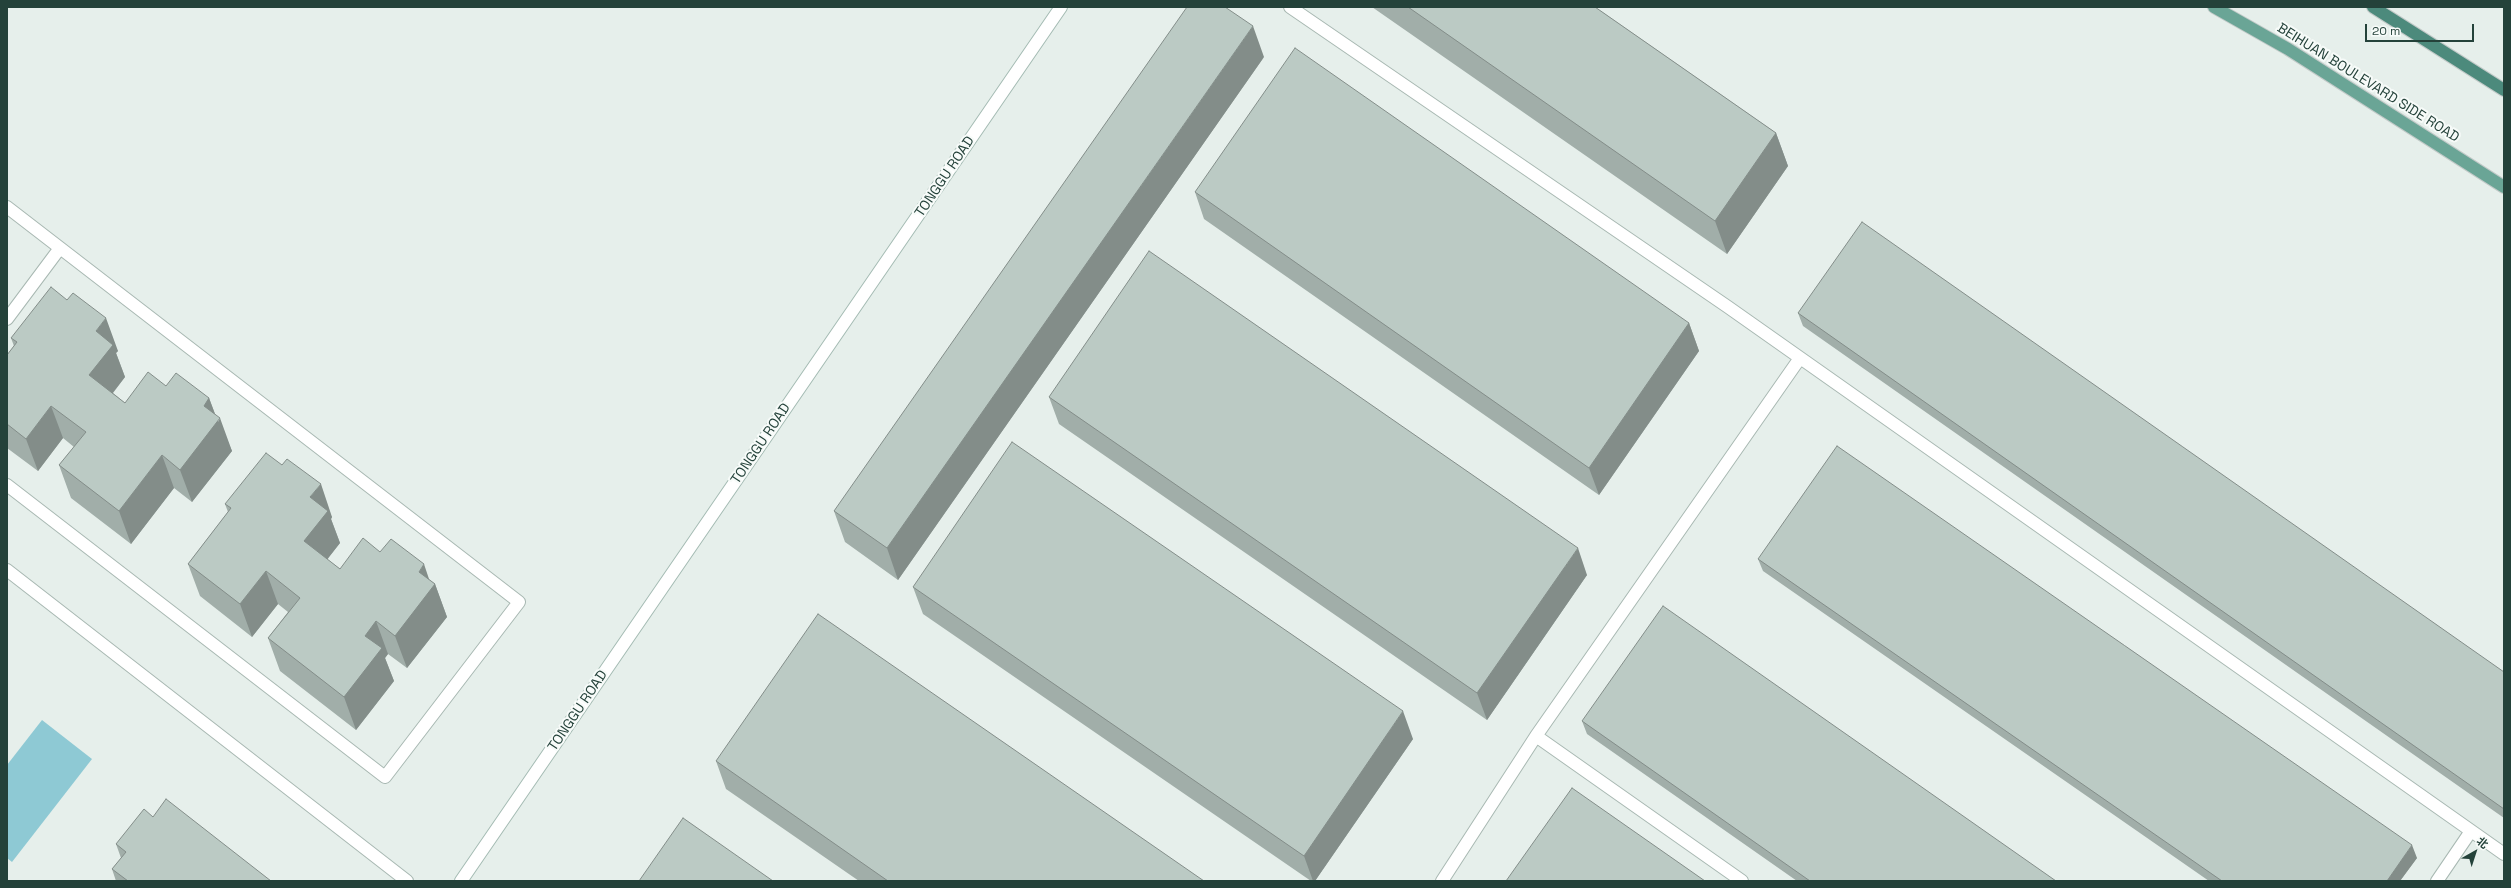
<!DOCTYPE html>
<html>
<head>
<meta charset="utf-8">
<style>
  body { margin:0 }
  #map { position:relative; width:2511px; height:888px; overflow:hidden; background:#e6efeb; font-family:"Space Grotesk","Noto Sans SC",sans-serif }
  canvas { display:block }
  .frame { position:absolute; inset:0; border:8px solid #24423a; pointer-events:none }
  .north { position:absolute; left:2455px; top:832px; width:40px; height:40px; -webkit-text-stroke:3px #f7fbf9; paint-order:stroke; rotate:39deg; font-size:11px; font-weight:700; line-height:16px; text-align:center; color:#24423a }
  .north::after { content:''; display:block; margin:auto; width:14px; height:18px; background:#24423a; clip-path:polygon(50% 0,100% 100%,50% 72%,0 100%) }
  .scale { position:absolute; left:2365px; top:24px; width:109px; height:18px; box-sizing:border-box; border:2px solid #24423a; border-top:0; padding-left:5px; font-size:12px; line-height:14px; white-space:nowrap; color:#24423a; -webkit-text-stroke:3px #f7fbf9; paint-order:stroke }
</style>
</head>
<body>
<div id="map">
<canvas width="2511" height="888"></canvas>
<div class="frame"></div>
<div class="north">北</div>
<div class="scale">20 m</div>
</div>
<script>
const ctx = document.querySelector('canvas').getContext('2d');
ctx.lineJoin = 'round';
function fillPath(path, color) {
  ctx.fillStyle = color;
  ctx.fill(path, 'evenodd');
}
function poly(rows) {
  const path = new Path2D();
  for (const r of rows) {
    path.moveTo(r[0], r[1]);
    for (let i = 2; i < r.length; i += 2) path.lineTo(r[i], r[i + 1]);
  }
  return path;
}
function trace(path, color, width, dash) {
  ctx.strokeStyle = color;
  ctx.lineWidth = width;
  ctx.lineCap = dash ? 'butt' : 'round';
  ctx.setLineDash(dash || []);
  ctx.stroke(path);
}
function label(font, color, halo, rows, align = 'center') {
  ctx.font = font + ' "Space Grotesk",sans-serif';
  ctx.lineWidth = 4;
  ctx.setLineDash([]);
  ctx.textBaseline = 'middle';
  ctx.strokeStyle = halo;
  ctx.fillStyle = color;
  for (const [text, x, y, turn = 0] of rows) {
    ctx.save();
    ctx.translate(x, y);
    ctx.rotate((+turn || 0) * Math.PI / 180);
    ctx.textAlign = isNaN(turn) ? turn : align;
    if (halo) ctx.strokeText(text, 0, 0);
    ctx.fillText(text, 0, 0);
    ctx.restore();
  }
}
const water = poly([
  [42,720,92,759,12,862,7,858,7,765]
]);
const service = poly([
  [1290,7,1728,307,2504,854],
  [7,207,519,602,385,777,7,485],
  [7,319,60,248],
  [1536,736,1742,881],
  [1442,881,1536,736,1800,358],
  [2437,881,2471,831]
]);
const minor = poly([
  [7,570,407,881]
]);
const secondary = poly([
  [461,881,1061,7]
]);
const primary = poly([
  [2214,7,2288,49,2504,187]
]);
const trunk = poly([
  [2373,7,2504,90]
]);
const wall = poly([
  [1372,7,1595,7,1776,133,1788,166,1727,254],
  [1264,57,898,580,845,542,834,511],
  [1195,192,1689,323,1699,351,1599,495,1204,219],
  [67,300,118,351,116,353,125,377,113,393,125,403,166,386,209,398,215,414,232,451,192,502,174,488,131,544,71,498,59,465,74,447,63,438,38,471,7,448,7,355,14,346,11,338],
  [1798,313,2504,672,2504,818,1803,326],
  [1049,397,1587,575,1487,720,1059,424],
  [282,465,332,517,331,519,340,543,327,559,340,569,380,552,430,580,435,584,447,617,407,668,388,654,385,658,394,681,356,730,280,671,268,638,288,612,278,604,252,637,200,596,188,564,228,512,225,504],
  [1758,559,2417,858,2400,881,2209,881,1763,571],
  [913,587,1413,739,1315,881,1311,881,923,614],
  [1582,721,2056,881,1797,881,1587,734],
  [716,761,1204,881,859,881,726,789],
  [153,817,271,881,116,881,112,869,121,858,116,844]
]);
const shadedWall = poly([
  [1253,26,1264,57,898,580,887,548],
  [1776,133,1788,166,1727,254,1715,221],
  [106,318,118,351,116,353,125,377,101,408,89,375,96,331],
  [1689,323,1699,351,1599,495,1589,468],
  [209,398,218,422,220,418,232,451,192,502,180,470,204,406],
  [51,406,63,438,38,471,26,439],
  [162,455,174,488,131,544,119,511],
  [321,484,332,517,331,519,340,543,316,574,304,541,310,497],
  [1578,548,1587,575,1487,720,1477,693],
  [424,564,432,588,435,584,447,617,407,668,395,636,419,572],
  [266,571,278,604,252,637,240,604],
  [376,621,388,654,385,658,394,681,356,730,344,697,365,636],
  [1403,711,1413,739,1315,881,1313,881,1304,856],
  [2412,845,2417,858,2400,881,2387,881]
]);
const building = poly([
  [1187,7,1225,7,1253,26,887,548,834,511,1187,7],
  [1408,7,1595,7,1776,133,1715,221,1408,7],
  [1295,48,1689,323,1589,468,1195,192,1295,48],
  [1862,222,2504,672,2504,809,1798,313,1862,222],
  [1149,251,1578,548,1477,693,1049,397,1149,251],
  [51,287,67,300,73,293,106,318,96,331,113,345,89,375,125,403,148,372,166,386,176,373,209,398,204,406,220,418,180,470,162,455,119,511,59,465,86,432,51,406,26,439,7,424,7,355,17,342,11,338,51,287],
  [1012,442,1403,711,1304,856,913,587,1012,442],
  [1837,446,2412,845,2387,881,2222,881,1758,559,1837,446],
  [266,453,282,465,287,459,321,484,310,497,328,511,304,541,340,569,363,538,380,552,391,539,424,564,419,572,435,584,395,636,376,621,365,636,382,648,344,697,268,638,300,598,266,571,240,604,188,564,231,508,225,504,266,453],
  [1663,606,2056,881,1810,881,1582,721,1663,606],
  [818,614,1204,881,888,881,716,761,818,614],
  [1572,788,1705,881,1506,881,1572,788],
  [166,799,271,881,128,881,112,869,126,852,116,844,144,809,153,817,166,799],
  [683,818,773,881,639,881,683,818]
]);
const streetNames = [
  ["BEIHUAN BOULEVARD SIDE ROAD",2368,83,32],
  ["TONGGU ROAD",945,177,-56],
  ["TONGGU ROAD",761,444,-56],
  ["TONGGU ROAD",578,711,-56]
];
fillPath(water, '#8ec9d4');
trace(service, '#a8b8b2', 14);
trace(minor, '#a8b8b2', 14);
trace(secondary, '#a4bbb3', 14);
trace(primary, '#c2cac8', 14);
trace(trunk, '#c2cac8', 14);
trace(service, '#fff', 12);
trace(minor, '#fff', 12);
trace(secondary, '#fff', 12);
trace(primary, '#6aa596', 12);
trace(trunk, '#4c8a7c', 12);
fillPath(wall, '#a1aea9');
fillPath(shadedWall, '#838d89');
fillPath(building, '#bbcac4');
trace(building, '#838d89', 1);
label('14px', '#24423a', '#f7fbf9', streetNames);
</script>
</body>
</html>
